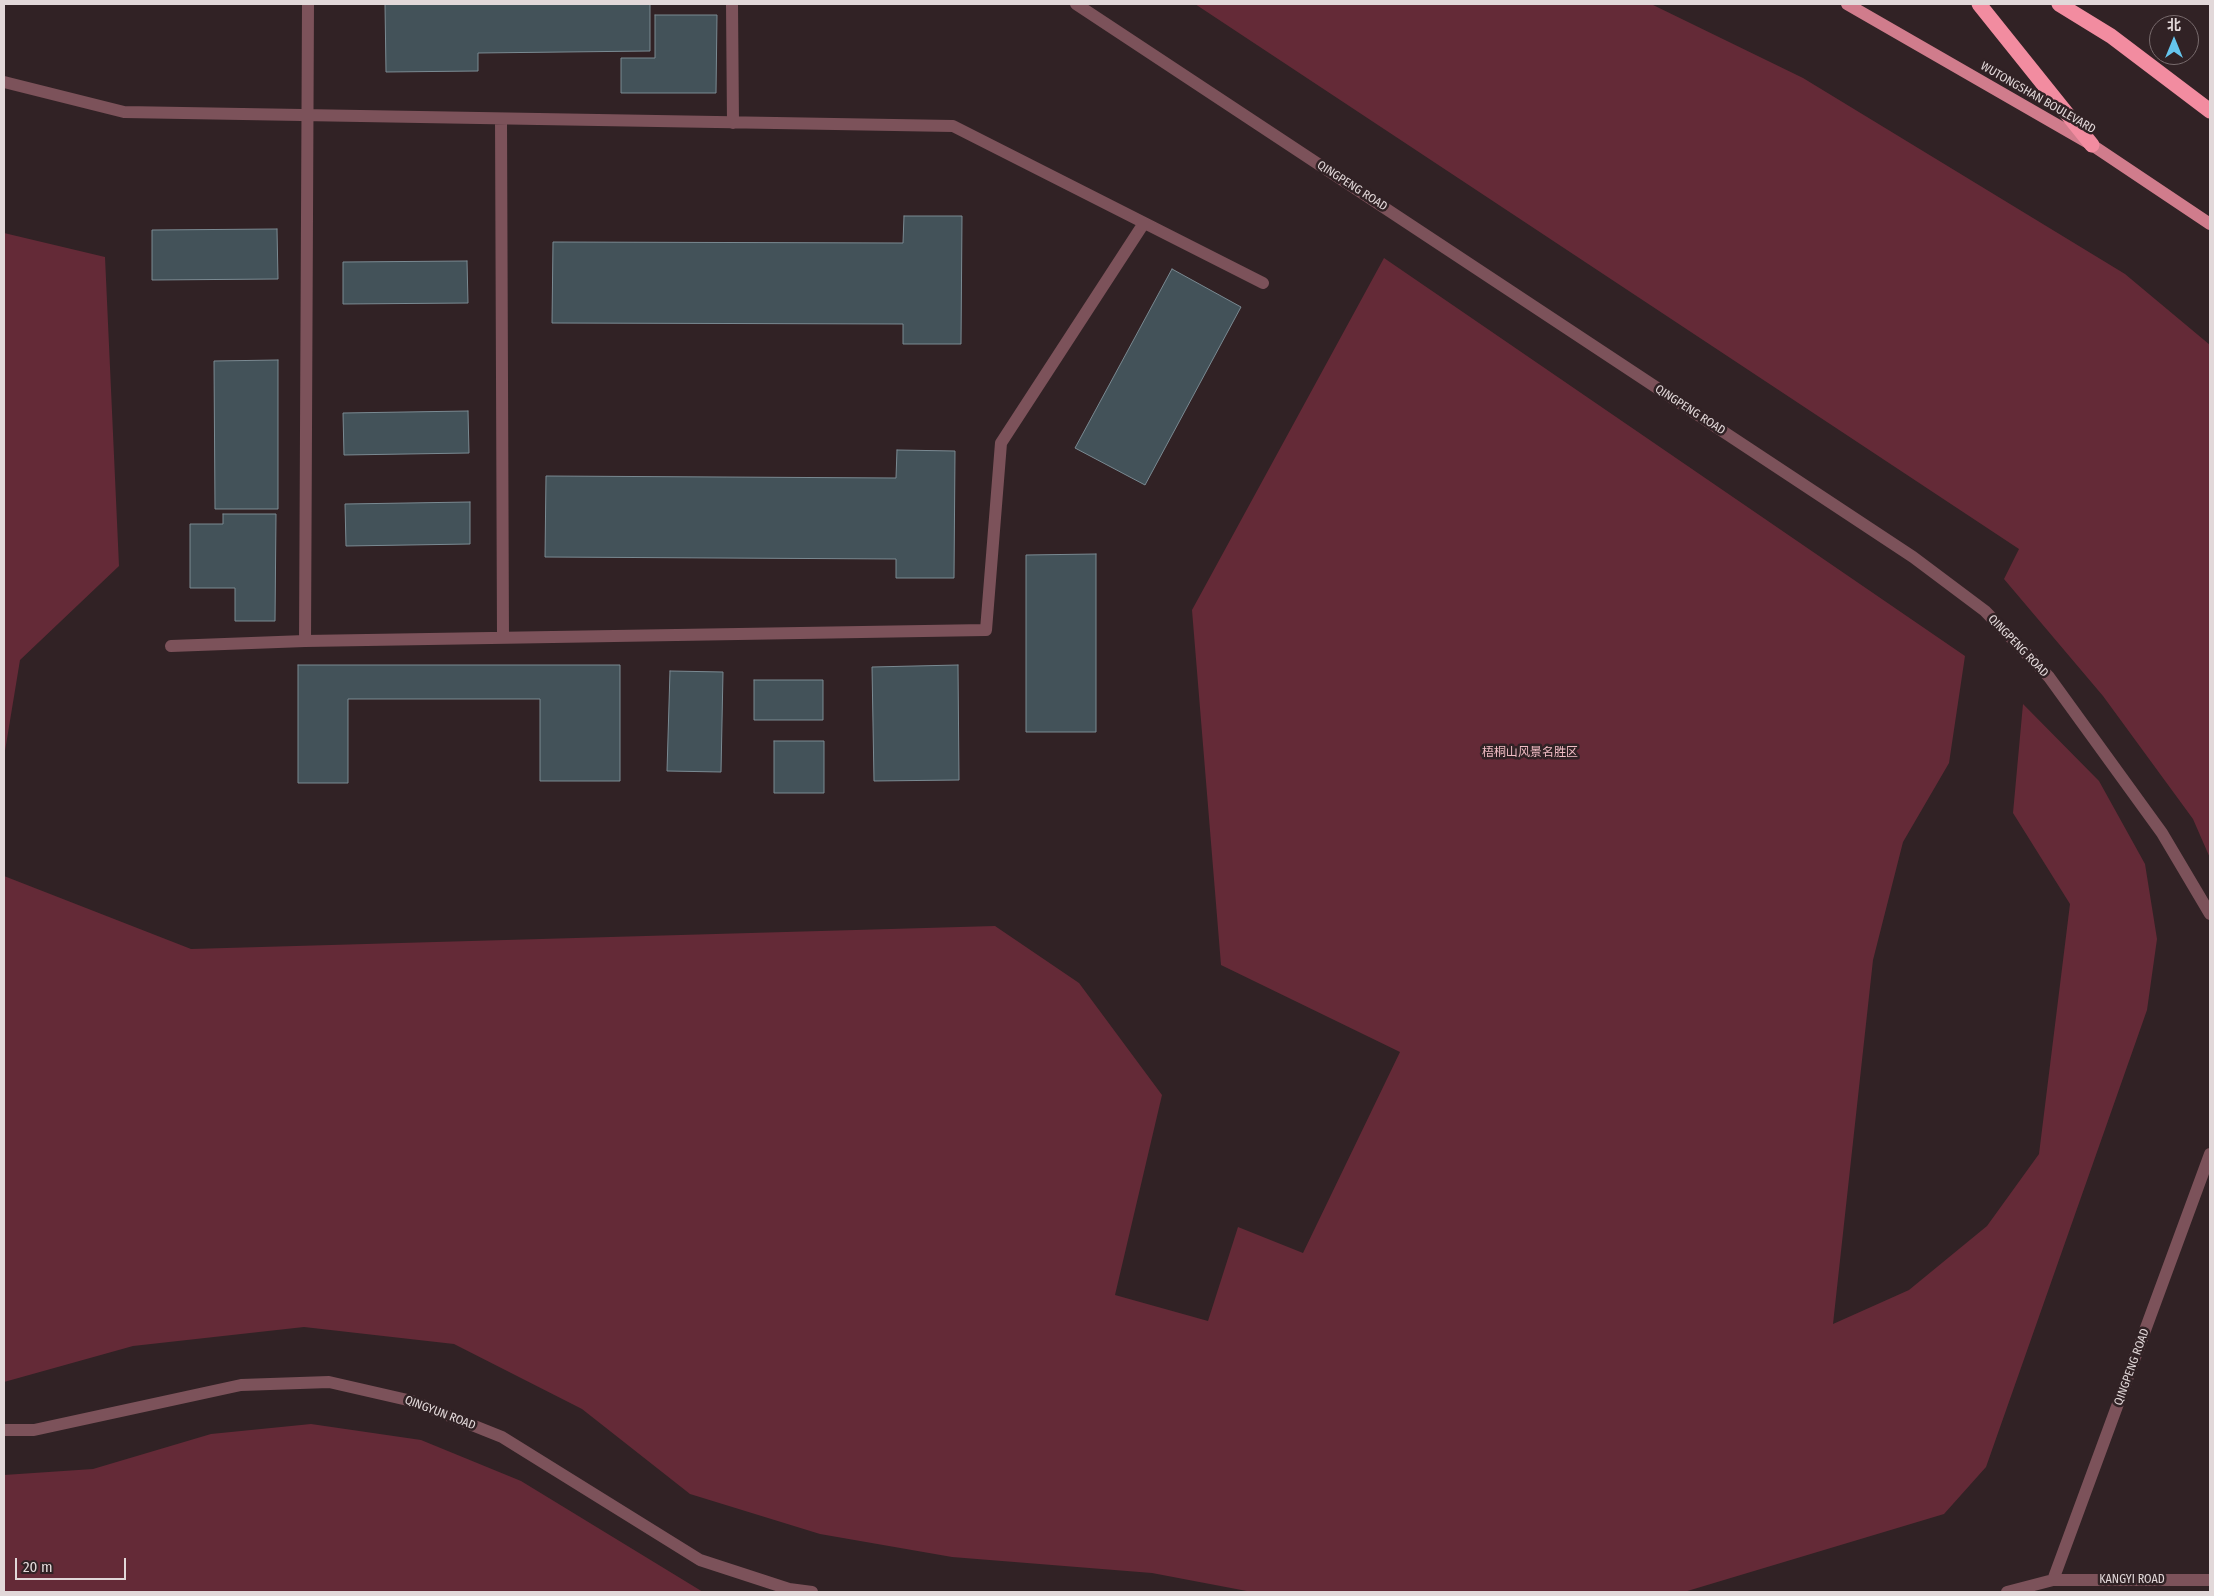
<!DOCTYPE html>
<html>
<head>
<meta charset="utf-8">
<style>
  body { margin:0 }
  #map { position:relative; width:2214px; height:1596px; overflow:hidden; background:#312225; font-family:"Fira Sans Condensed","Noto Sans SC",sans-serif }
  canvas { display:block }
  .frame { position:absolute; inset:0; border:5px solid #e2d8d9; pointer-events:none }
  .north { position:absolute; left:2149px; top:15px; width:50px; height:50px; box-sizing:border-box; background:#312225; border:1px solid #786b6d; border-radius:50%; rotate:0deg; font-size:14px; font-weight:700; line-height:20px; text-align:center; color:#e2d8d9 }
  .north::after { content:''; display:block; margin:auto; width:18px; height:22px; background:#65c5ee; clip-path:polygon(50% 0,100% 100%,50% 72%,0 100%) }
  .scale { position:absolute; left:15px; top:1558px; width:111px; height:22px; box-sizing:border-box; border:2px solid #e2d8d9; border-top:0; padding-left:6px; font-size:15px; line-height:18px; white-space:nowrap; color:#e2d8d9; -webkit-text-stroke:4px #312225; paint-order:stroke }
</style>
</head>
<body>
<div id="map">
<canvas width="2214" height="1596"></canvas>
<div class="frame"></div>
<div class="north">北</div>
<div class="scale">20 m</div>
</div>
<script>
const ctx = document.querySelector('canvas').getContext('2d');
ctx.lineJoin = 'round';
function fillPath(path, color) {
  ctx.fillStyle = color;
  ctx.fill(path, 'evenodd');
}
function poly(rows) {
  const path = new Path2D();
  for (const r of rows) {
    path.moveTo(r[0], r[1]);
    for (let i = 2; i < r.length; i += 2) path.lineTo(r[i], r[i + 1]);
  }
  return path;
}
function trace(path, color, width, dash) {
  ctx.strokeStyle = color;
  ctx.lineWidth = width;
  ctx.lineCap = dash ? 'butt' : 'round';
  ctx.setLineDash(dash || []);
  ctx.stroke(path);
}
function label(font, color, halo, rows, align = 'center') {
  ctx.font = font + ' "Fira Sans Condensed","Noto Sans SC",sans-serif';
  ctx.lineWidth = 5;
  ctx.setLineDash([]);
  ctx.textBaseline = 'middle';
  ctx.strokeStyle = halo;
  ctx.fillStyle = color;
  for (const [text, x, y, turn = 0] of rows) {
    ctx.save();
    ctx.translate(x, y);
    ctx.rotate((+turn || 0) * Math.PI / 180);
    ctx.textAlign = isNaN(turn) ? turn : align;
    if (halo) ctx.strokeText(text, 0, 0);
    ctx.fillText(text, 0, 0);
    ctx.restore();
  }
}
const green = poly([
  [1195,4,1651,4,1803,78,2125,274,2210,345,2210,858,2193,819,2103,696,2004,579,2019,549],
  [4,233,105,257,119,566,20,660,4,757],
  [1384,258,1965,656,1949,763,1903,842,1873,960,1833,1324,1909,1290,1987,1226,2039,1154,2070,904,2013,813,2023,704,2099,781,2145,864,2157,939,2147,1010,1986,1467,1944,1514,1684,1592,1252,1592,1152,1573,952,1557,820,1534,690,1494,582,1409,454,1344,304,1327,133,1346,4,1382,4,876,191,949,995,926,1079,983,1162,1095,1115,1295,1208,1321,1238,1227,1303,1253,1400,1052,1221,965,1192,610],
  [311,1424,421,1440,521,1481,703,1592,4,1592,4,1475,93,1469,211,1434]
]);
const building = poly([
  [385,4,650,4,650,51,478,53,478,71,386,72,385,4],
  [655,15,717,15,716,93,621,93,621,58,655,58,655,15],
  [904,216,962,216,961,344,903,344,903,324,552,323,553,242,903,243,904,216],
  [277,229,278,279,152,280,152,230,277,229],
  [467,261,468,303,343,304,343,262,467,261],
  [1172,269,1241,307,1145,485,1075,448,1172,269],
  [278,360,278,509,215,509,214,361,278,360],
  [468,411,469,453,344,455,343,413,468,411],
  [897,450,955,451,954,578,896,578,896,559,545,557,546,476,896,478,897,450],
  [470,502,470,544,346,546,345,504,470,502],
  [223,514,276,514,275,621,235,621,235,588,190,588,190,524,223,524,223,514],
  [1096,554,1096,732,1026,732,1026,555,1096,554],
  [298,665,620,665,620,781,540,781,540,699,348,699,348,783,298,783,298,665],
  [958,665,959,780,874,781,872,667,958,665],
  [670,671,723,672,721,772,667,771,670,671],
  [754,680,823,680,823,720,754,720,754,680],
  [774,741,824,741,824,793,774,793,774,741]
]);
const minor = poly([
  [732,4,733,123],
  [1076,4,1913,557,1985,611,2049,677,2162,833,2210,914],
  [4,82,124,112,953,126,1263,283],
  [501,119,503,638],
  [305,641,308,4],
  [171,646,305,641,986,630,1001,443,1144,223],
  [4,1430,34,1430,241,1385,329,1382,412,1401,502,1437,700,1560,789,1589,812,1592],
  [2053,1580,2210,1154],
  [2007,1592,2053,1580,2210,1580]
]);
const major = poly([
  [1847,4,2092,145,2210,224]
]);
const highway = poly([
  [1979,4,2092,145],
  [2059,4,2111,36,2210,111]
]);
const streetNames = [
  ["WUTONGSHAN BOULEVARD",2038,98,30],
  ["QINGPENG ROAD",1352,186,33],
  ["QINGPENG ROAD",1690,410,33],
  ["QINGPENG ROAD",2018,646,46],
  ["QINGPENG ROAD",2132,1367,-70],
  ["QINGYUN ROAD",440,1413,21],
  ["KANGYI ROAD",2132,1580]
];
const parkNames = [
  ["梧桐山风景名胜区",1530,753]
];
fillPath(green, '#642a37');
fillPath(building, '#435259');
trace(building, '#7a8a92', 1);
trace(minor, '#7c525a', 12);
trace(major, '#d07c8c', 12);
trace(highway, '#f28ca0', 15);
label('12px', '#e2d8d9', '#312225', streetNames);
label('12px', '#f2bdc5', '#312225', parkNames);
</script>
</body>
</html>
